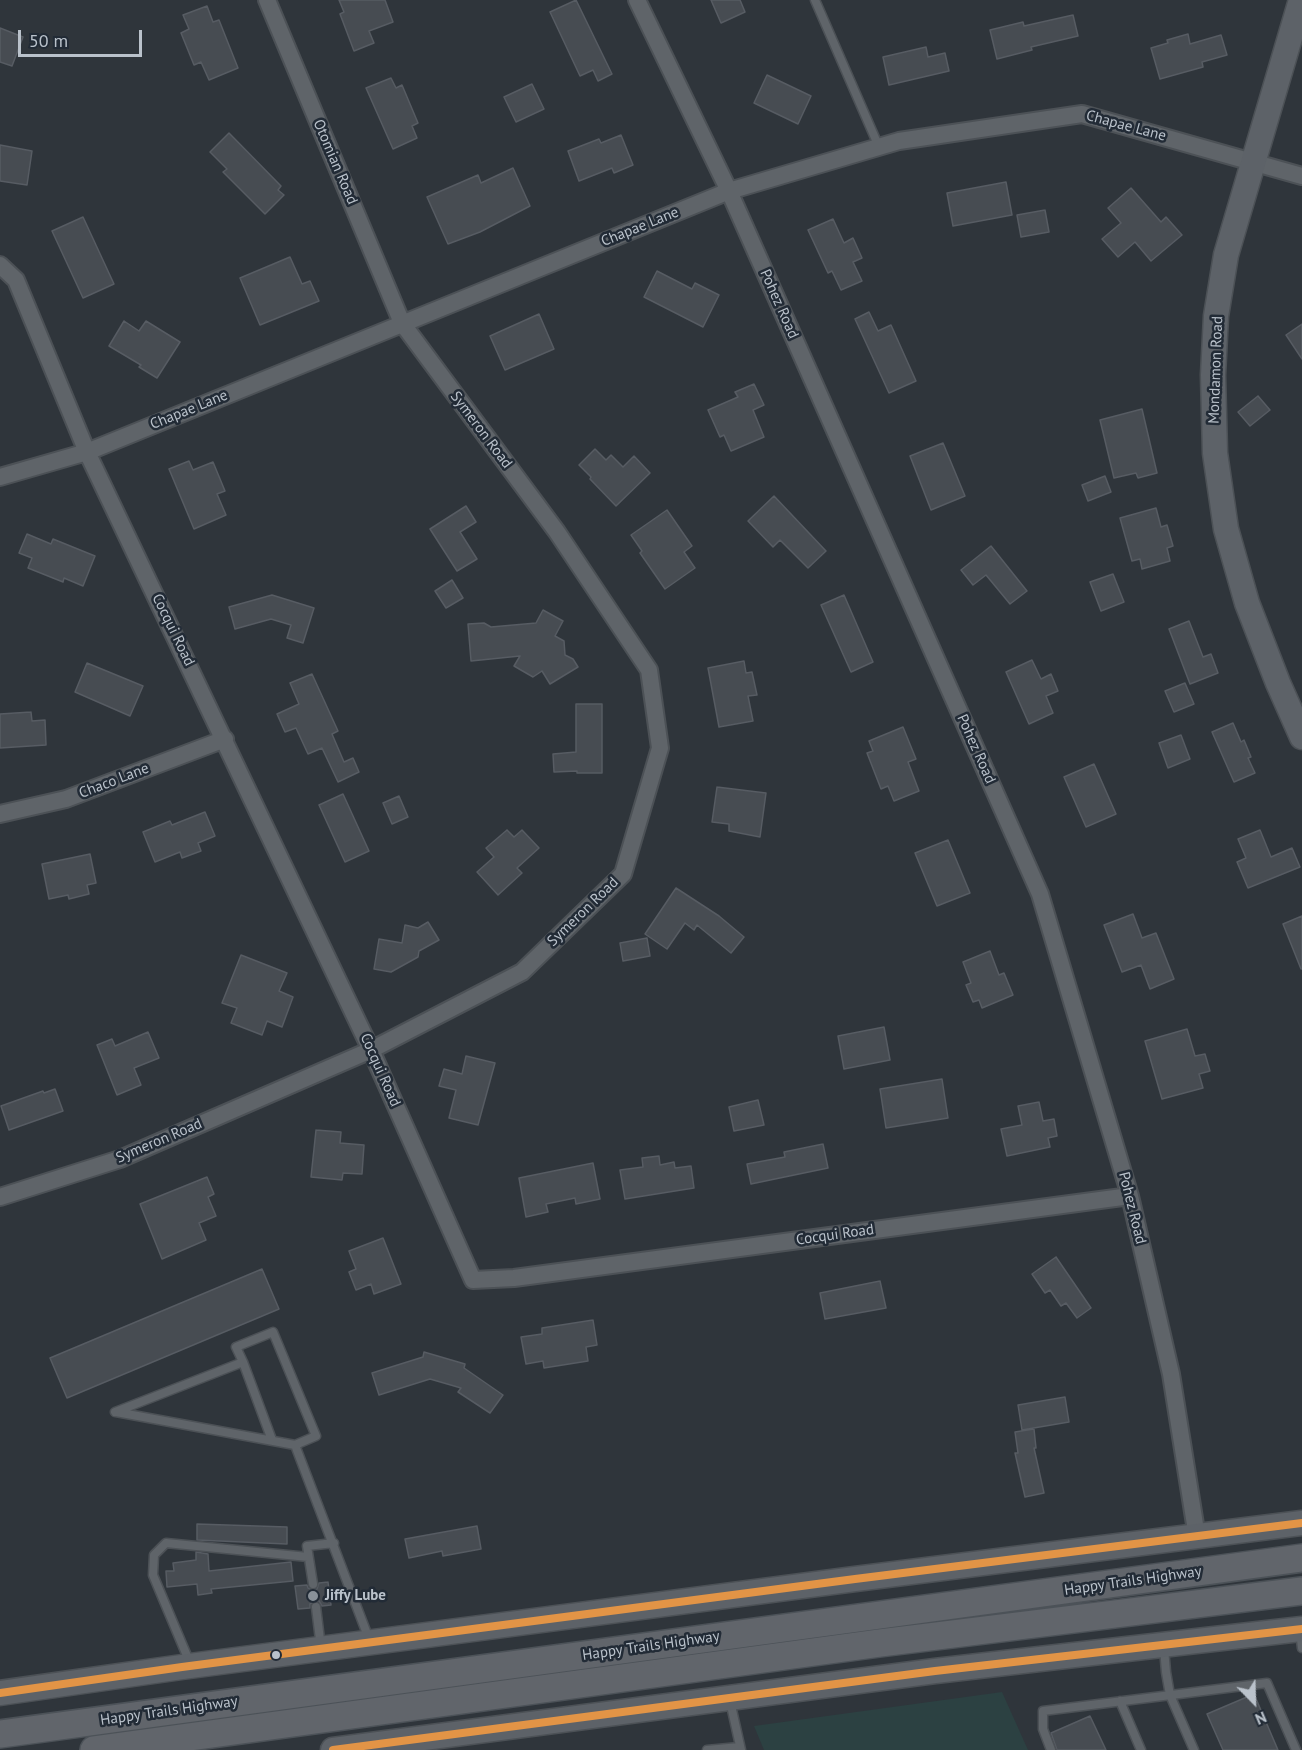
<!DOCTYPE html>
<html>
<head>
<meta charset="utf-8">
<style>
  body { margin:0 }
  #map { position:relative; width:1302px; height:1750px; overflow:hidden; background:#2f353b; font-family:"PT Sans",sans-serif }
  canvas { display:block }
  .north { position:absolute; left:1224px; top:1672px; width:60px; height:60px; -webkit-text-stroke:4px #222b36; paint-order:stroke; rotate:157deg; font-size:16px; font-weight:700; line-height:24px; text-align:center; color:#bac2cb }
  .north::after { content:''; display:block; margin:auto; width:21px; height:27px; background:#bac2cb; clip-path:polygon(50% 0,100% 100%,50% 72%,0 100%) }
  .scale { position:absolute; left:18px; top:30px; width:124px; height:27px; box-sizing:border-box; border:3px solid #bac2cb; border-top:0; padding-left:8px; font-size:18px; line-height:21px; white-space:nowrap; color:#bac2cb; -webkit-text-stroke:4px #222b36; paint-order:stroke }
</style>
</head>
<body>
<div id="map">
<canvas width="1302" height="1750"></canvas>
<div class="north">N</div>
<div class="scale">50 m</div>
</div>
<script>
const ctx = document.querySelector('canvas').getContext('2d');
ctx.lineJoin = 'round';
function fillPath(path, color) {
  ctx.fillStyle = color;
  ctx.fill(path, 'evenodd');
}
function poly(rows) {
  const path = new Path2D();
  for (const r of rows) {
    path.moveTo(r[0], r[1]);
    for (let i = 2; i < r.length; i += 2) path.lineTo(r[i], r[i + 1]);
  }
  return path;
}
function trace(path, color, width, dash) {
  ctx.strokeStyle = color;
  ctx.lineWidth = width;
  ctx.lineCap = dash ? 'butt' : 'round';
  ctx.setLineDash(dash || []);
  ctx.stroke(path);
}
function label(font, color, halo, rows, align = 'center') {
  ctx.font = font + ' "PT Sans",sans-serif';
  ctx.lineWidth = 5;
  ctx.setLineDash([]);
  ctx.textBaseline = 'middle';
  ctx.strokeStyle = halo;
  ctx.fillStyle = color;
  for (const [text, x, y, turn = 0] of rows) {
    ctx.save();
    ctx.translate(x, y);
    ctx.rotate((+turn || 0) * Math.PI / 180);
    ctx.textAlign = isNaN(turn) ? turn : align;
    if (halo) ctx.strokeText(text, 0, 0);
    ctx.fillText(text, 0, 0);
    ctx.restore();
  }
}
const green = poly([
  [1002,1692,1028,1750,764,1750,754,1726]
]);
const building = poly([
  [339,0,385,0,393,22,369,31,374,43,354,51,340,14,344,12,339,0],
  [576,0,612,74,598,81,593,70,580,76,550,12,576,0],
  [711,0,740,0,745,12,721,23,711,0],
  [207,6,213,22,219,20,238,68,209,80,201,62,194,65,181,33,189,29,183,15,207,6],
  [1073,15,1078,36,1031,47,1032,50,997,59,990,30,1023,22,1024,26,1073,15],
  [0,28,23,37,12,66,0,62,0,28],
  [1188,34,1190,44,1221,35,1227,55,1202,62,1203,67,1160,79,1151,48,1168,43,1167,40,1188,34],
  [926,47,928,57,945,53,949,71,889,85,883,57,926,47],
  [767,75,811,96,798,124,754,103,767,75],
  [391,78,396,88,402,85,418,123,412,126,417,138,393,149,366,88,391,78],
  [532,84,544,109,516,122,504,97,532,84],
  [229,133,281,186,278,190,284,195,265,214,223,172,227,169,210,152,229,133],
  [621,135,633,165,614,173,612,168,579,181,568,151,599,139,601,143,621,135],
  [0,145,32,151,27,185,0,181,0,145],
  [513,168,530,206,480,232,448,244,427,197,478,175,481,183,513,168],
  [1006,182,1012,215,953,226,947,193,1006,182],
  [1131,188,1161,222,1166,217,1182,235,1151,261,1135,242,1118,257,1102,239,1121,223,1108,208,1131,188],
  [1045,210,1049,232,1021,237,1017,215,1045,210],
  [83,217,114,284,83,298,52,231,83,217],
  [833,219,844,243,853,238,862,258,853,262,862,281,841,290,832,271,828,273,808,230,833,219],
  [290,257,302,284,310,281,319,301,260,325,240,278,290,257],
  [657,271,692,289,695,283,719,295,703,327,644,297,657,271],
  [869,312,878,331,891,325,916,381,889,393,855,319,869,312],
  [539,314,554,349,505,370,490,336,539,314],
  [124,321,139,331,146,321,180,342,157,378,139,367,141,365,109,346,124,321],
  [1302,324,1302,359,1286,335,1302,324],
  [754,384,764,405,753,410,764,437,731,451,724,435,720,437,708,410,738,397,735,392,754,384],
  [1258,396,1270,410,1250,426,1238,412,1258,396],
  [1142,409,1157,473,1138,478,1136,473,1114,478,1100,420,1142,409],
  [943,443,965,496,931,510,910,456,943,443],
  [595,449,606,460,611,455,623,467,634,456,650,473,616,506,590,479,591,477,579,465,595,449],
  [189,461,193,470,213,462,225,491,217,494,226,515,194,529,169,469,189,461],
  [1105,476,1111,492,1088,501,1082,485,1105,476],
  [774,496,826,551,808,568,780,540,773,547,748,521,774,496],
  [466,506,476,522,460,532,477,559,457,571,430,529,466,506],
  [1156,508,1161,527,1167,525,1173,546,1167,548,1170,561,1142,569,1140,559,1132,561,1120,518,1156,508],
  [667,510,692,546,684,552,695,568,665,589,640,553,642,551,631,535,667,510],
  [27,534,51,544,53,539,95,556,83,586,64,578,63,582,28,568,32,558,19,553,27,534],
  [991,546,1027,591,1010,604,986,575,973,585,961,570,991,546],
  [1113,574,1124,602,1101,611,1090,582,1113,574],
  [452,580,463,598,446,608,435,591,452,580],
  [272,595,314,608,303,643,287,638,291,625,271,619,235,629,229,607,272,595],
  [844,595,873,662,851,672,821,605,844,595],
  [543,610,563,621,555,636,564,641,565,655,573,659,578,667,550,684,542,671,533,677,514,666,520,656,471,661,468,624,484,623,491,627,536,623,543,610],
  [1189,621,1203,657,1211,654,1218,673,1190,684,1169,629,1189,621],
  [1032,660,1041,679,1051,674,1058,691,1046,696,1053,713,1029,724,1006,672,1032,660],
  [744,661,746,673,752,672,757,695,748,696,753,721,719,727,708,668,744,661],
  [87,663,143,686,130,716,75,692,87,663],
  [312,674,338,731,332,734,344,762,353,758,359,772,338,782,322,748,308,754,296,728,285,732,277,714,299,704,290,683,312,674],
  [1185,683,1194,704,1174,712,1165,691,1185,683],
  [576,704,602,704,602,773,577,773,577,771,554,772,553,754,576,752,576,704],
  [31,712,32,721,45,720,46,745,0,748,0,714,31,712],
  [1233,723,1241,742,1244,740,1251,757,1248,758,1255,773,1234,782,1212,732,1233,723],
  [903,727,916,759,908,762,919,791,894,801,888,786,881,789,867,753,873,751,869,741,903,727],
  [1181,735,1190,759,1168,768,1159,743,1181,735],
  [1094,764,1116,814,1086,827,1064,777,1094,764],
  [717,787,766,793,760,837,729,831,729,824,712,822,717,787],
  [343,794,369,851,345,862,319,805,343,794],
  [399,796,408,817,392,824,383,803,399,796],
  [205,812,215,836,198,843,201,851,182,858,180,852,155,862,143,832,170,821,172,825,205,812],
  [507,830,514,837,522,830,539,848,517,868,522,873,498,895,477,872,494,857,486,848,507,830],
  [1260,830,1271,857,1292,848,1300,867,1248,888,1237,862,1246,858,1238,839,1260,830],
  [948,840,970,893,937,906,915,853,948,840],
  [90,854,96,883,87,885,89,894,69,899,68,895,49,899,42,864,90,854],
  [676,888,719,916,744,937,731,953,697,925,694,930,685,923,667,949,645,934,676,888],
  [1133,914,1142,938,1156,933,1174,979,1150,989,1141,965,1122,972,1104,925,1133,914],
  [1302,916,1302,969,1301,969,1283,924,1302,916],
  [428,922,439,940,419,951,418,957,391,972,374,969,379,939,402,943,405,925,418,928,428,922],
  [647,938,650,956,623,961,620,943,647,938],
  [990,951,999,975,1004,973,1013,995,982,1008,979,1000,973,1002,966,985,971,983,963,962,990,951],
  [241,955,287,973,279,991,293,997,282,1027,267,1021,262,1035,231,1023,237,1008,222,1003,241,955],
  [884,1027,890,1060,844,1069,838,1036,884,1027],
  [1187,1029,1195,1056,1205,1054,1210,1071,1199,1074,1203,1088,1162,1099,1145,1041,1187,1029],
  [148,1032,159,1058,134,1068,141,1085,117,1095,97,1045,112,1039,115,1046,148,1032],
  [466,1056,495,1063,478,1125,449,1118,456,1090,439,1086,444,1069,462,1074,466,1056],
  [942,1079,948,1118,886,1128,880,1089,942,1079],
  [55,1089,63,1111,9,1130,1,1106,43,1091,44,1093,55,1089],
  [758,1100,764,1125,734,1131,729,1107,758,1100],
  [1039,1102,1043,1121,1054,1119,1057,1136,1048,1138,1050,1147,1007,1156,1001,1129,1022,1125,1018,1106,1039,1102],
  [316,1130,341,1132,340,1143,364,1145,362,1174,343,1173,342,1180,311,1177,316,1130],
  [823,1144,828,1168,751,1184,747,1164,785,1157,784,1152,823,1144],
  [659,1156,660,1165,674,1162,675,1168,691,1166,694,1188,625,1199,620,1170,643,1167,642,1158,659,1156],
  [593,1163,600,1199,576,1204,575,1198,546,1204,548,1212,526,1217,519,1178,593,1163],
  [207,1177,214,1194,208,1197,216,1216,199,1223,206,1240,162,1259,140,1204,207,1177],
  [383,1238,401,1284,374,1294,371,1284,356,1290,349,1272,356,1269,349,1251,383,1238],
  [1056,1257,1091,1308,1077,1318,1066,1303,1061,1306,1050,1290,1045,1293,1032,1274,1056,1257],
  [262,1269,279,1309,67,1398,50,1358,262,1269],
  [880,1281,886,1308,825,1319,820,1293,880,1281],
  [593,1320,597,1345,586,1347,588,1361,544,1368,543,1361,526,1364,521,1337,542,1334,542,1328,593,1320],
  [424,1352,465,1364,464,1368,503,1395,490,1413,458,1392,461,1388,430,1379,379,1395,372,1373,423,1357,424,1352],
  [1065,1397,1069,1422,1022,1430,1018,1405,1065,1397],
  [1034,1429,1036,1448,1034,1448,1044,1493,1025,1497,1015,1453,1018,1453,1015,1432,1034,1429],
  [197,1524,287,1527,287,1544,197,1540,197,1524],
  [477,1526,481,1549,443,1556,442,1551,409,1558,405,1539,477,1526],
  [196,1552,208,1554,209,1571,291,1562,293,1581,211,1589,212,1593,198,1595,197,1584,167,1587,166,1571,174,1571,173,1563,196,1560,196,1552],
  [328,1582,331,1605,322,1606,319,1601,315,1601,310,1604,310,1608,298,1609,295,1586,307,1585,308,1588,313,1590,317,1589,319,1583,328,1582],
  [1254,1694,1278,1750,1223,1750,1207,1714,1254,1694],
  [1090,1716,1106,1750,1057,1750,1051,1733,1090,1716]
]);
const lane = poly([
  [815,0,879,147],
  [243,1362,272,1440],
  [115,1412,243,1362,236,1347,273,1332,316,1436,295,1445,369,1639],
  [116,1412,295,1445],
  [313,1584,307,1546,334,1543],
  [316,1607,321,1648],
  [1300,1631,1302,1648],
  [1164,1648,1166,1672,1170,1695,1194,1750],
  [190,1663,153,1575,154,1555,166,1543,308,1557],
  [730,1701,741,1750],
  [1120,1701,1141,1750],
  [707,1750,739,1747],
  [1051,1750,1043,1729,1043,1711,1267,1683,1296,1750]
]);
const street = poly([
  [637,0,729,191,1040,894,1130,1196,1171,1374,1197,1537],
  [0,265,16,280,87,452,371,1050,473,1280,514,1278,1130,1196],
  [0,477,87,452,729,191,899,141,1082,114,1302,176],
  [0,814,66,799,225,739],
  [0,1197,120,1159,371,1050,522,972,623,874,660,748,649,670,557,532,402,323,267,0]
]);
const secondary = poly([
  [1301,0,1226,255,1216,316,1213,375,1215,453,1226,529,1247,603,1278,683,1302,737],
  [0,1693,182,1667,855,1579,1302,1523],
  [333,1750,935,1671,1302,1629]
]);
const primary = poly([
  [0,1734,1302,1558],
  [94,1750,880,1643,1302,1591]
]);
const bus1 = poly([
  [0,1693,182,1667,855,1579,1302,1523],
  [333,1750,935,1671,1302,1629]
]);
const markers = [
  [313,1596,6,"#899199"],
  [276,1655,5,"#bac2cb"]
];
const streetNames = [
  ["Chapae Lane",1126,126,15],
  ["Otomian Road",335,162,67],
  ["Chapae Lane",640,227,-22],
  ["Pohez Road",779,304,66],
  ["Mondamon Road",1216,370,-88],
  ["Chapae Lane",189,410,-22],
  ["Symeron Road",481,430,53],
  ["Cocqui Road",173,630,64],
  ["Pohez Road",976,749,66],
  ["Chaco Lane",114,781,-21],
  ["Symeron Road",583,912,-44],
  ["Cocqui Road",380,1070,66],
  ["Symeron Road",159,1141,-23],
  ["Pohez Road",1132,1208,76],
  ["Cocqui Road",835,1235,-8],
  ["Happy Trails Highway",1133,1581,-8],
  ["Happy Trails Highway",651,1646,-8],
  ["Happy Trails Highway",169,1711,-8]
];
const poiNames = [
  ["Jiffy Lube",325,1596]
];
fillPath(green, '#2c4142');
fillPath(building, '#474c52');
trace(building, '#575c63', 1.5);
trace(lane, '#4c5156', 11);
trace(street, '#4c5156', 20);
trace(secondary, '#4c5156', 27);
trace(primary, '#4c5258', 30);
trace(lane, '#5f6469', 8);
trace(street, '#5f6469', 16);
trace(secondary, '#5d6268', 24);
trace(primary, '#61656b', 27);
trace(bus1, '#e29446', 8);
for (const [x, y, r, color] of markers) {
  const dot = new Path2D();
  dot.arc(x, y, r, 0, 2 * Math.PI);
  ctx.fillStyle = color;
  ctx.fill(dot);
  trace(dot, '#222b36', 2);
}
label('15px', '#bac2cb', '#222b36', streetNames);
label('bold 15px', '#bac2cb', '#222b36', poiNames, 'left');
</script>
</body>
</html>
